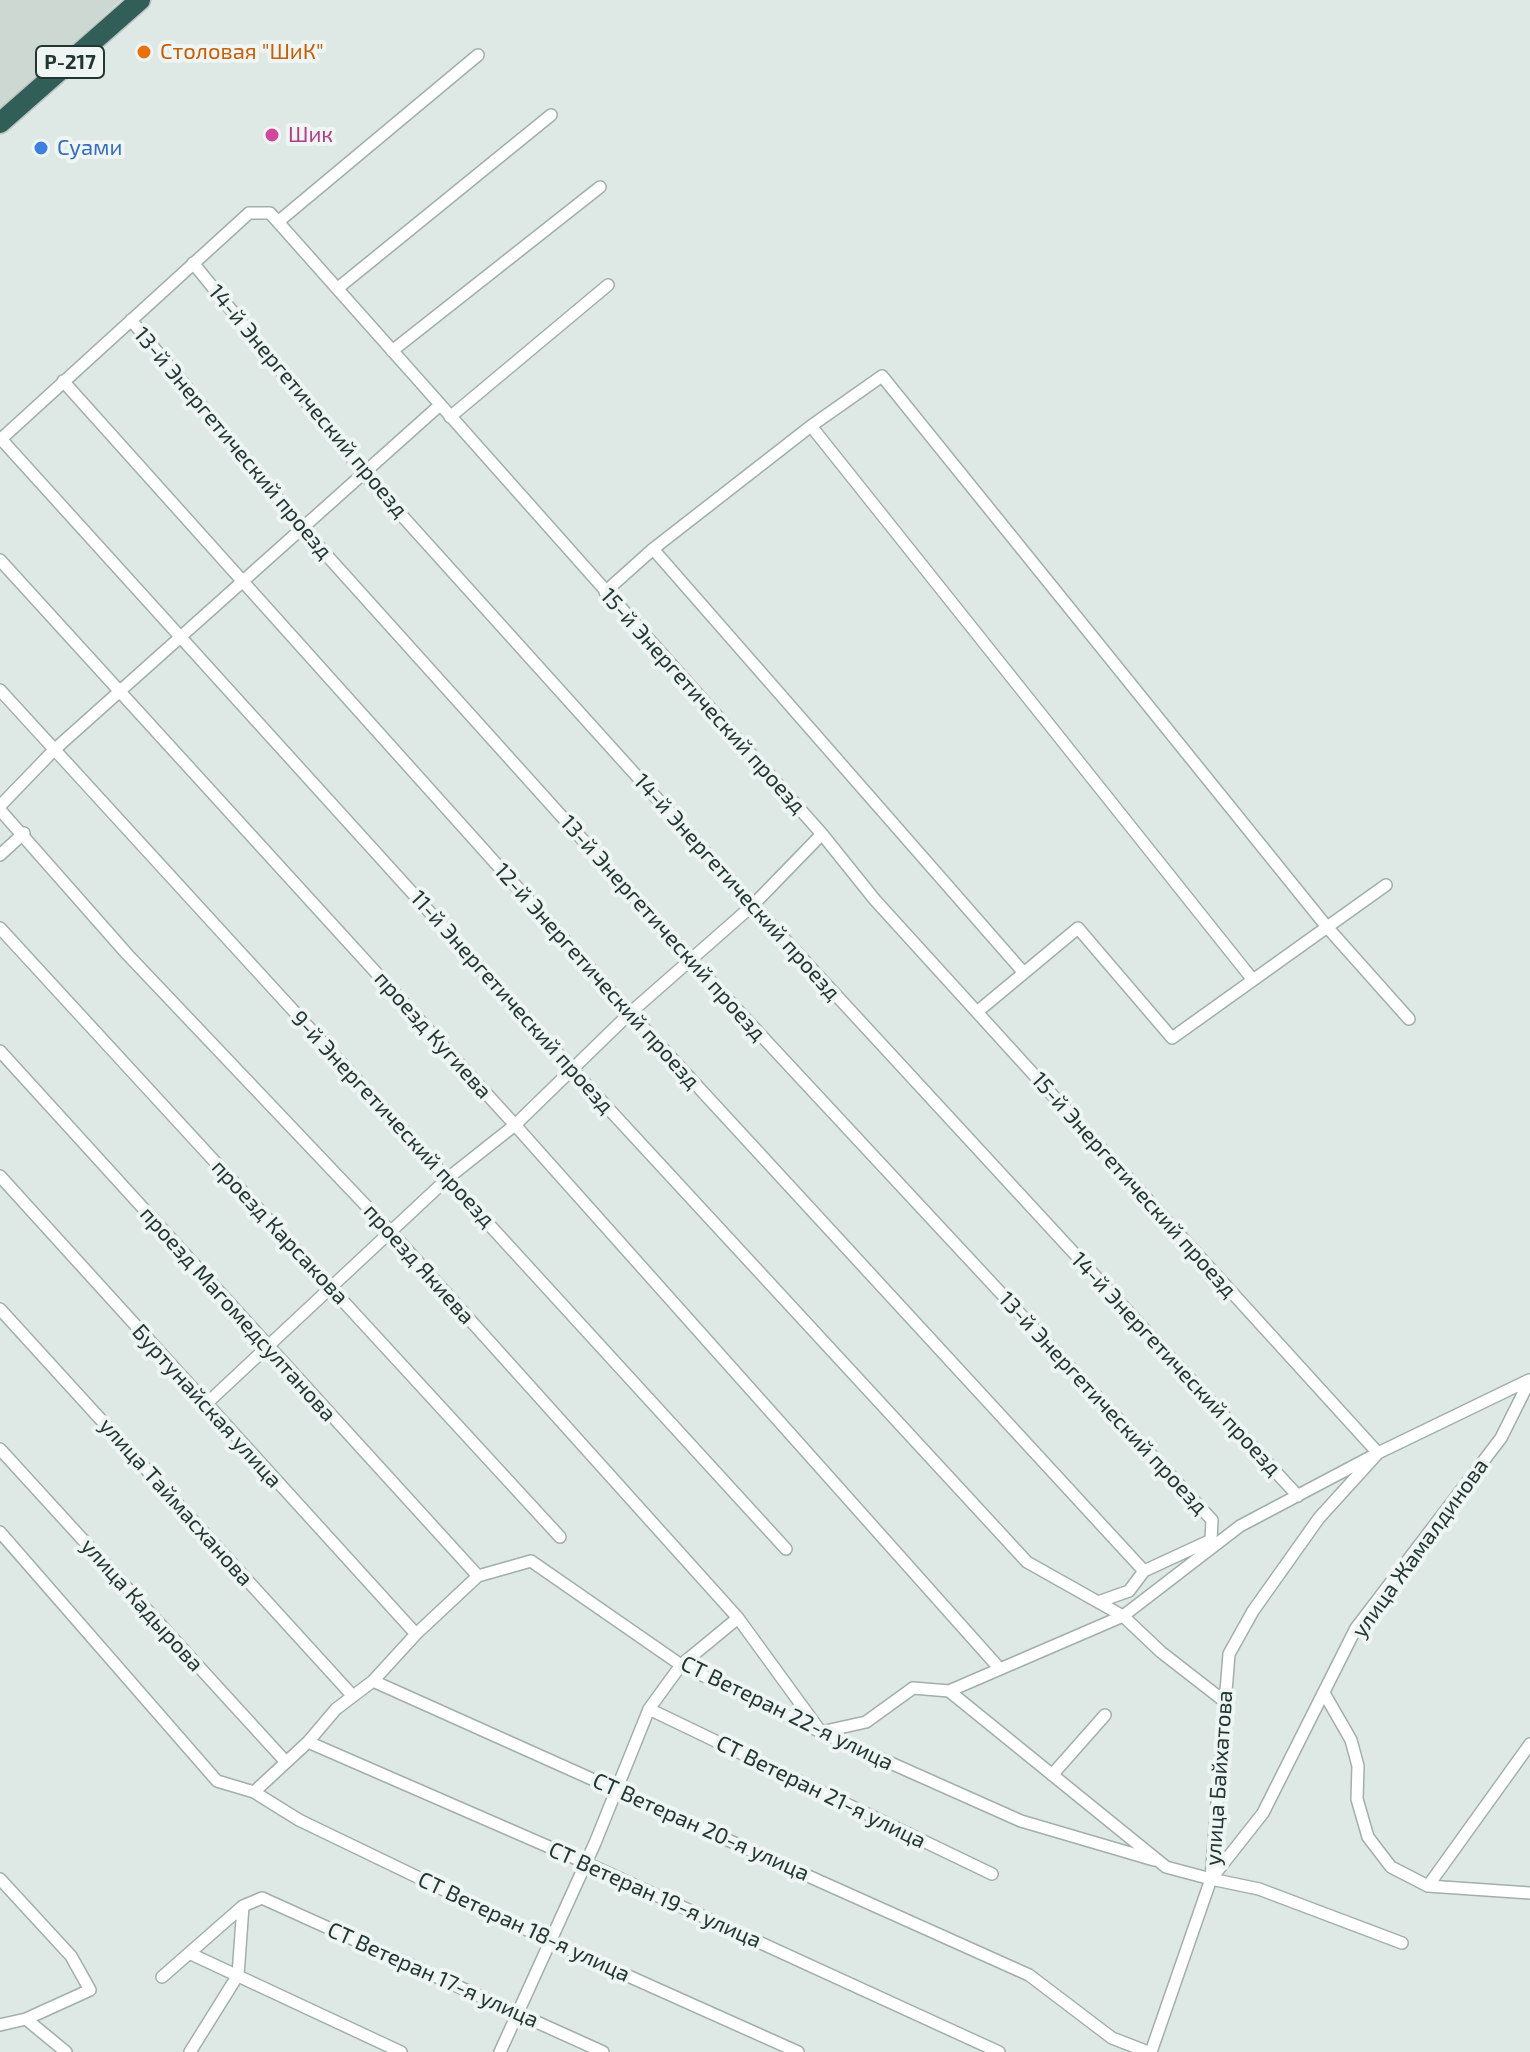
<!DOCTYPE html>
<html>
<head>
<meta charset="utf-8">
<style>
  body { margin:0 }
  canvas { display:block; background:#dee8e4 }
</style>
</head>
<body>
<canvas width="1530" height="2052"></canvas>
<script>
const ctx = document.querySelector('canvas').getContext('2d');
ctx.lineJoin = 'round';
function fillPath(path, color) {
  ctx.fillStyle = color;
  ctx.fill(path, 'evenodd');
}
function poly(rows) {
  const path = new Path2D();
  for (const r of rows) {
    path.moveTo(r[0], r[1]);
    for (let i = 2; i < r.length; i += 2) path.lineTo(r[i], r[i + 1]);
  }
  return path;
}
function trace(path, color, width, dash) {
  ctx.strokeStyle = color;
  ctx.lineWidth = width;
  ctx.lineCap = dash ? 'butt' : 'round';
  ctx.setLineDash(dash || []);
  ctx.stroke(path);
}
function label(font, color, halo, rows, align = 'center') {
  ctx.font = font + ' "Exo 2",sans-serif';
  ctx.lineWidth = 8;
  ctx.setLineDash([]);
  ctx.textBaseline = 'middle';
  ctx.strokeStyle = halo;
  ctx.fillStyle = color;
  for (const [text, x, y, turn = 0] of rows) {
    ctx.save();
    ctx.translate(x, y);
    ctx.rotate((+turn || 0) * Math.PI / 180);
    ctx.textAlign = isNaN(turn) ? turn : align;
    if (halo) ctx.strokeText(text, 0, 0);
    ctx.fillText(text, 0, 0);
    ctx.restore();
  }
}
const built = poly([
  [0,0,121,0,0,111]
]);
const street = poly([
  [279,221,478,55],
  [193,263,368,478,753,905,1298,1496],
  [338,288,551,115],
  [131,320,304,530,690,959,1212,1520,1211,1540,1144,1571,1129,1591,1098,1602],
  [392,351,600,187],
  [63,381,630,1013,1144,1571],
  [450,417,608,285],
  [811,426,1253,980],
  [1,439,571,1068,1027,1562,1123,1616,1161,1652,1224,1701],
  [0,440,249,213,270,213,822,834,875,900,1378,1453],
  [653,549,1024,973],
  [0,560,515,1125,1000,1669],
  [605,592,653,549,811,426,882,376,1327,927,1409,1019],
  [0,690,786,1549],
  [0,806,54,750,440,405],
  [0,810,127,954,391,1232,738,1618,821,1732,866,1722,913,1688,949,1691,1166,1867,1211,1879,1229,1654,1253,1611,1319,1518,1378,1453],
  [0,855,24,833],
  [0,928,560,1537],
  [977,1012,1078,928,1172,1038,1386,885],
  [0,1051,478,1576],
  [0,1176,416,1634],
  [0,1309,351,1694],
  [205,1405,448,1178,515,1125,630,1013,753,905,822,834],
  [0,1449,285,1761],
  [0,1532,217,1781,254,1792,308,1742,336,1709,373,1681,416,1634,478,1576,531,1561,681,1665,821,1732,1021,1821,1154,1860],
  [373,1681,1029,1975,1112,2038,1148,2052],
  [949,1691,1123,1616,1240,1526,1378,1453,1529,1380],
  [1324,1693,1351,1740,1358,1766,1357,1799,1368,1837,1391,1867,1428,1886,1530,1893],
  [649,1709,992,1874],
  [308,1742,586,1863,999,2052],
  [1052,1775,1105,1715],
  [254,1792,299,1820,550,1941,798,2052],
  [0,1879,71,1956,90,1990,26,2019,0,2025],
  [1211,1879,1259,1889,1402,1943],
  [1428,1886,1530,1744],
  [191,1954,401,2052],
  [162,1977,243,1906,262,1898,603,2052],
  [26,2019,66,2052],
  [190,2052,238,1975,243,1906],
  [500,2052,595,1843,649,1709,681,1665,738,1618],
  [1151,2052,1211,1879,1263,1813,1356,1628,1501,1438,1530,1380]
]);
const highway = poly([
  [0,123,140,0]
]);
const markers = [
  [144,52,8,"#e8710a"],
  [272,135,8,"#d1479c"],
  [41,148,8,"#3f7fe0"]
];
const shields = [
  [70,62,68]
];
const shieldNames = [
  ["Р-217",70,62]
];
const foodNames = [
  ["Столовая \"ШиК\"",160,52]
];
const hotelNames = [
  ["Шик",288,135]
];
const shopNames = [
  ["Суами",57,148]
];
const streetNames = [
  ["14-й Энергетический проезд",308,401,50],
  ["13-й Энергетический проезд",233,443,50],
  ["15-й Энергетический проезд",703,701,48],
  ["14-й Энергетический проезд",737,887,48],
  ["13-й Энергетический проезд",663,928,48],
  ["12-й Энергетический проезд",597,976,48],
  ["11-й Энергетический проезд",512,1002,48],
  ["проезд Кугиева",433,1035,48],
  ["9-й Энергетический проезд",393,1119,47],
  ["15-й Энергетический проезд",1134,1185,48],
  ["проезд Карсакова",280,1232,47],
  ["проезд Якиева",419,1264,48],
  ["проезд Магомедсултанова",238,1314,48],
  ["14-й Энергетический проезд",1176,1364,47],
  ["13-й Энергетический проезд",1103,1403,47],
  ["Буртунайская улица",207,1406,48],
  ["улица Таймасханова",176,1502,48],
  ["улица Жамалдинова",1420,1548,-54],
  ["улица Кадырова",142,1605,48],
  ["СТ Ветеран 22-я улица",787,1713,26],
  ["улица Байхатова",1219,1778,-86],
  ["СТ Ветеран 21-я улица",821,1792,26],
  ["СТ Ветеран 20-я улица",701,1827,24],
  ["СТ Ветеран 19-я улица",655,1895,24],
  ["СТ Ветеран 18-я улица",524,1927,25],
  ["СТ Ветеран 17-я улица",433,1975,24]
];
fillPath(built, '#cdd8d3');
trace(street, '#a2afab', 14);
trace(highway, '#bdc3c2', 23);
trace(street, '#fff', 11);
trace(highway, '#315f58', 20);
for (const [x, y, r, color] of markers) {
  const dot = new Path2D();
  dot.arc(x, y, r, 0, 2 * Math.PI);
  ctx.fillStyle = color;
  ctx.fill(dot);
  trace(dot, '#eef5f2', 3);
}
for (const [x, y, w] of shields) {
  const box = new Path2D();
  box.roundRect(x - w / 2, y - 16, w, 32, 6);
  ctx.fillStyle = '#eef5f2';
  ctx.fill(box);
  trace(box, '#223632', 2);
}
label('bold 20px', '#223632', null, shieldNames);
label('22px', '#c56008', '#eef5f2', foodNames, 'left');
label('22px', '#b23c85', '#eef5f2', hotelNames, 'left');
label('22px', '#366cbe', '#eef5f2', shopNames, 'left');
label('22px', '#223632', '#eef5f2', streetNames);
</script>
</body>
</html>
